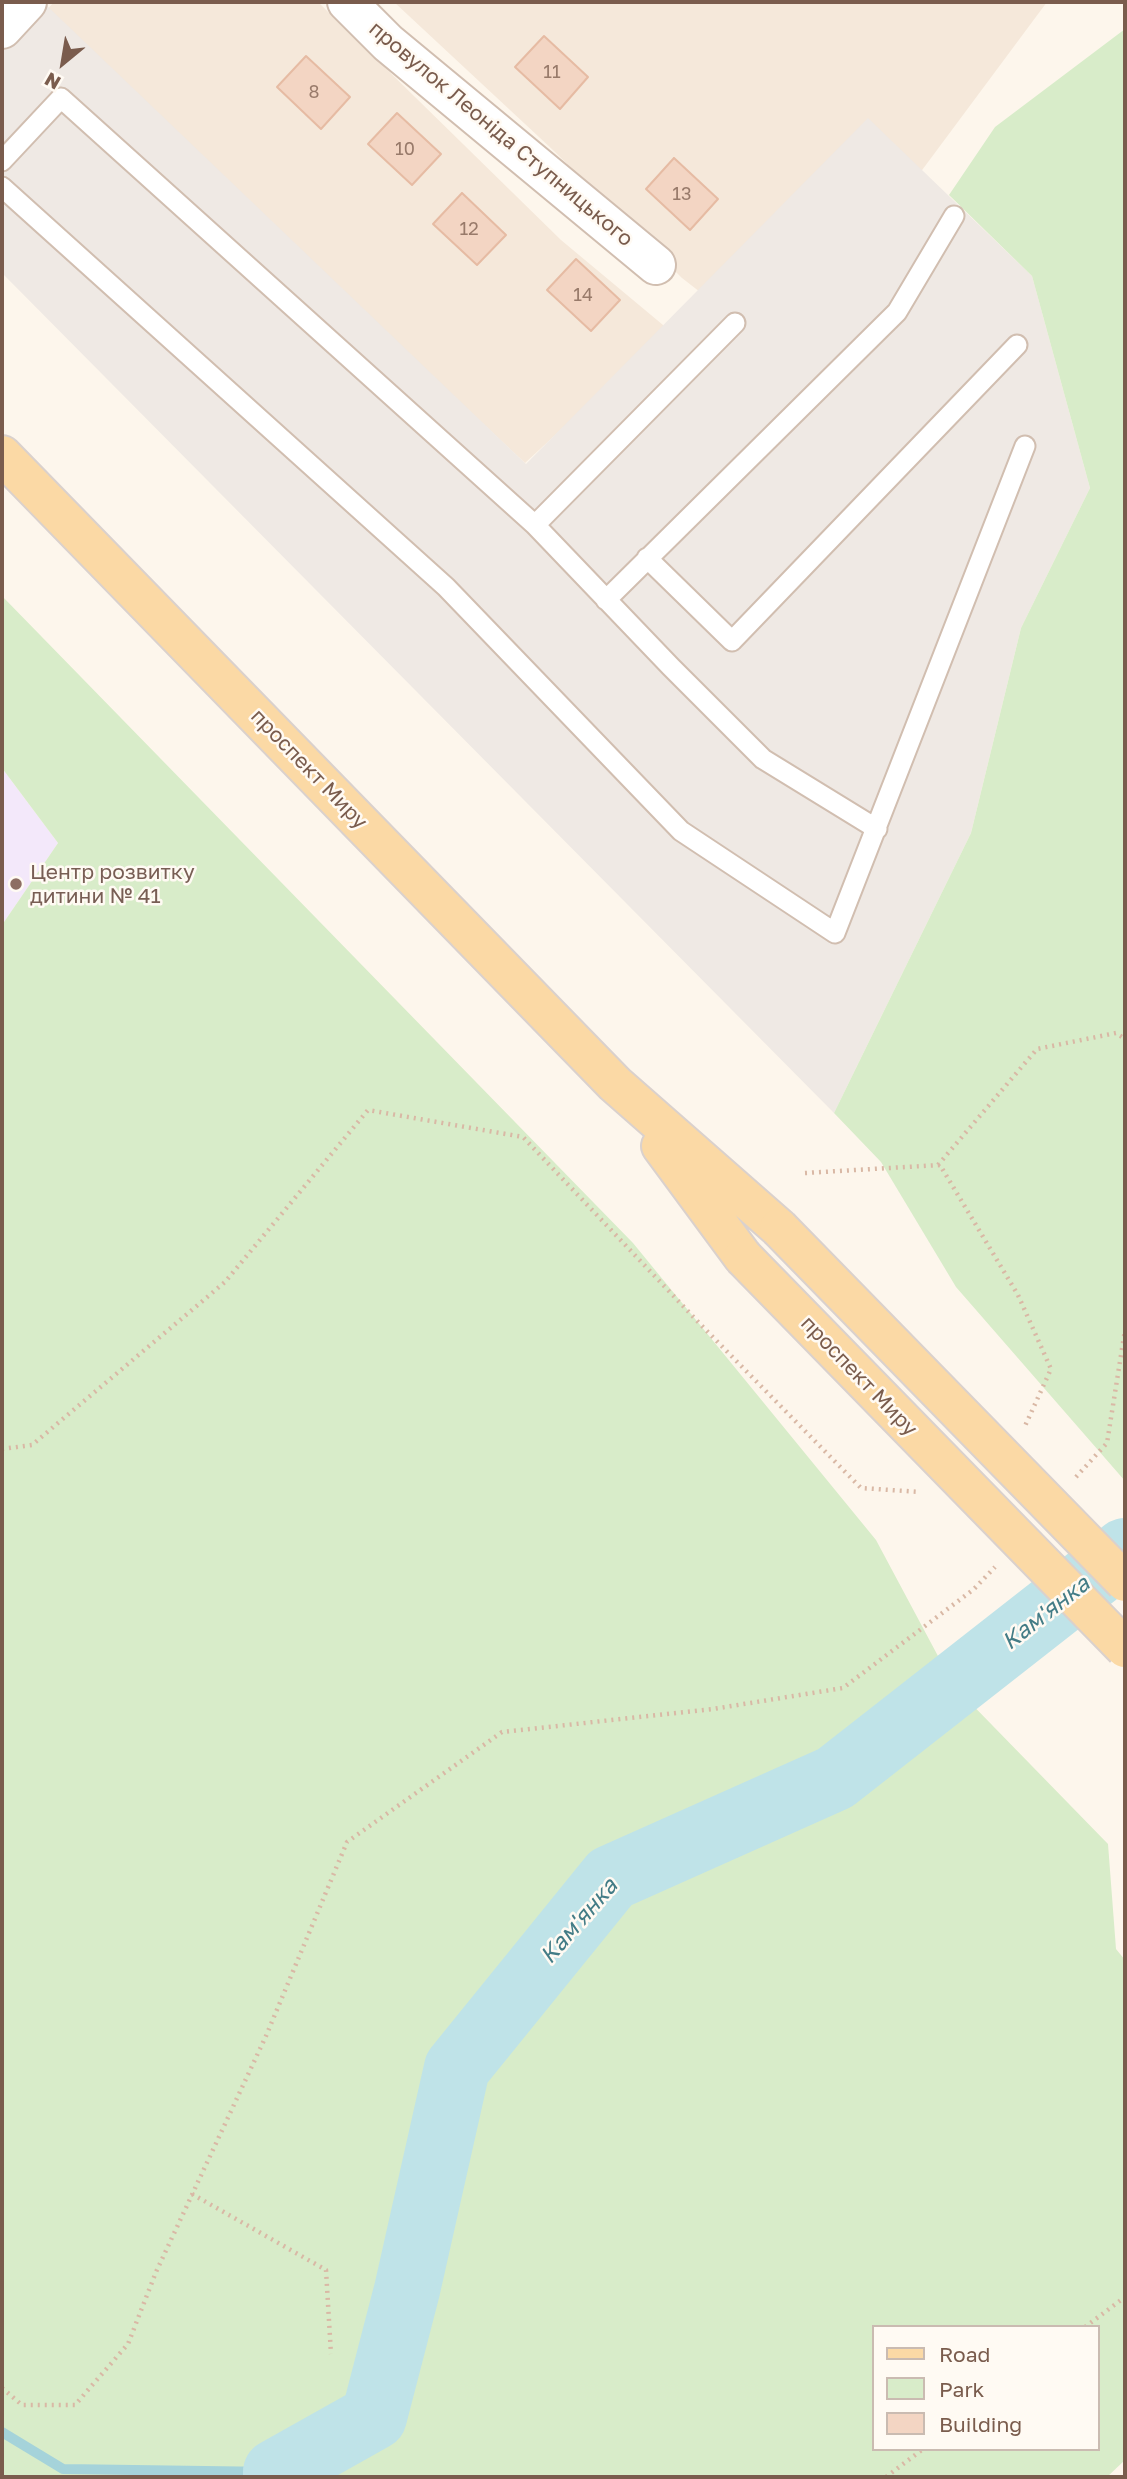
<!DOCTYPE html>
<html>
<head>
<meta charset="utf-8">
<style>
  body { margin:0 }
  #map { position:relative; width:1127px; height:2479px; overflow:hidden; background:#fdf6ec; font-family:"Golos Text",sans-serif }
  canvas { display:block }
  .frame { position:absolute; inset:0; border:4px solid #7a5c4d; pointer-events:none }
  .legend { position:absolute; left:872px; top:2325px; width:228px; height:126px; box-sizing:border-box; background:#fffaf3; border:2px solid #cabbb1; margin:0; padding:9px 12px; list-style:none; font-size:21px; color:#7a5c4d }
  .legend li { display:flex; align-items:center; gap:14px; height:35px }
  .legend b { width:35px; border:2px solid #cabbb1 }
  .north { position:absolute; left:28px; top:28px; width:70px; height:70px; -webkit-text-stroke:5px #fffaf3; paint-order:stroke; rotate:210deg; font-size:19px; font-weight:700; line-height:28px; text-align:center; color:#7a5c4d }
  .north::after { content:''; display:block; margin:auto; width:24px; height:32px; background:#7a5c4d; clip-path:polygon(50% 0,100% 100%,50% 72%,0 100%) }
</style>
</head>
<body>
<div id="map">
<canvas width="1127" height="2479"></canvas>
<div class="frame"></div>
<ul class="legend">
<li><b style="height:9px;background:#fbd9a5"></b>Road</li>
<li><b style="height:19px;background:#d8ecc9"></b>Park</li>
<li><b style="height:19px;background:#f3d5c3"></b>Building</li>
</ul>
<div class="north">N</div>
</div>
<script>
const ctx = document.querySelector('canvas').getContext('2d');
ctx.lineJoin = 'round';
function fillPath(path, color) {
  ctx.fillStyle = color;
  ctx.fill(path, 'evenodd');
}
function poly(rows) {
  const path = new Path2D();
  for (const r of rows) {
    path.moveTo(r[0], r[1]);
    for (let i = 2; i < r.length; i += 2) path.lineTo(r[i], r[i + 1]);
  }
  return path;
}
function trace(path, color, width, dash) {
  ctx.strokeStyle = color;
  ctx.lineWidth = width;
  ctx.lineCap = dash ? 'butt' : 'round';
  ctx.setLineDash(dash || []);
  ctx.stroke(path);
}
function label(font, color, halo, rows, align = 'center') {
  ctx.font = font + ' "Golos Text",sans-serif';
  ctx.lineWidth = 5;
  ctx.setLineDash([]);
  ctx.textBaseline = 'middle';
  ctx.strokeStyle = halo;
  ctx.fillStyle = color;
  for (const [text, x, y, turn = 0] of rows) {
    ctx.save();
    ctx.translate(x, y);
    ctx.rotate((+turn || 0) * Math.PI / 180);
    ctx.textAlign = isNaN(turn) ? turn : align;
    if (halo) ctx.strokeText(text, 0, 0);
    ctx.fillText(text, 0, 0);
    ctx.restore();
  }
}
const residential = poly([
  [54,2,318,2,561,240,669,330,525,463,43,14],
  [394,2,1047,2,882,224,772,348,682,278,554,151]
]);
const industrial = poly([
  [43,2,526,464,868,118,1032,276,1090,488,1021,628,971,833,834,1113,2,273,2,32]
]);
const education = poly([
  [2,768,58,843,2,925]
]);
const green = poly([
  [1125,29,1125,1481,956,1287,881,1162,834,1113,971,833,1021,628,1090,488,1032,276,949,195,995,127],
  [2,596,633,1243,876,1540,954,1686,1108,1844,1116,1949,1125,1960,1125,2460,1107,2477,2,2477,2,925,58,843,2,768],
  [873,2327,1097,2327,1097,2449,873,2449]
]);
const stream = poly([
  [2,2432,63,2469,276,2472]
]);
const river = poly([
  [276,2477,276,2472,374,2417,407,2290,457,2068,611,1878,835,1778,1125,1551]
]);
const building = poly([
  [544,36,588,77,560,109,515,67,544,36],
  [306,56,350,97,321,129,277,87,306,56],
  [397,113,441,154,412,185,368,144,397,113],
  [674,158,718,199,690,230,646,189,674,158],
  [462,193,506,235,477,265,433,224,462,193],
  [576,259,620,300,591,331,547,290,576,259]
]);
const path = poly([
  [938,1165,1037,1049,1116,1033,1125,1039],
  [805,1173,940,1165,1018,1295,1051,1369,1025,1426],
  [2,1449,32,1445,225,1282,368,1110,523,1137,701,1325,861,1488,920,1492],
  [1076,1477,1107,1443,1125,1330],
  [192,2194,326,2270,331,2354],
  [1085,2327,1125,2297],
  [2,2388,22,2405,75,2405,128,2344,156,2272,266,2036,347,1842,502,1732,713,1709,843,1688,974,1589,995,1567],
  [886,2477,923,2449]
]);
const lane = poly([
  [2,161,61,98,535,525,671,667,763,759,877,829],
  [2,187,446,587,681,831,835,933,1025,446],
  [535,525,735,323],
  [647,558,732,641,1017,345],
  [606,600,897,312,954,216]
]);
const street = poly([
  [347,2,388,43,656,265],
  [2,29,27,2]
]);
const primary = poly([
  [2,455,615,1084,779,1228],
  [661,1146,743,1257]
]);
const primaryBridge = poly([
  [779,1228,1125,1582],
  [743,1257,1125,1648]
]);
const markers = [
  [16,884,7,"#8d6e63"]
];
const numberNames = [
  ["11",552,72],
  ["8",314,92],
  ["10",405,149],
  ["13",682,194],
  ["12",469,229],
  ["14",583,295]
];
const streetNames = [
  ["провулок Леоніда Ступницького",501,134,40],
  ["проспект Миру",309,769,46],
  ["проспект Миру",859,1376,46]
];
const educationNames = [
  ["Центр розвитку",30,872],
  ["дитини № 41",30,896]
];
const waterNames = [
  ["Кам'янка",1046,1613,-38],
  ["Кам'янка",579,1921,-49]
];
fillPath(residential, '#f5e8da');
fillPath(industrial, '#efe9e4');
fillPath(education, '#f3e8fa');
fillPath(green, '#d8ecc9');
trace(stream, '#a5d3da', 10);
trace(river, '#bfe3e8', 66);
fillPath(building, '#f3d5c3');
trace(building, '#e6bba3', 2);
trace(lane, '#d1beb0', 23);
trace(street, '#d1beb0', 42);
trace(primary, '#dad1cd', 42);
trace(path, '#d9b8a5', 4.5, [2, 5]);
trace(lane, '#fff', 19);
trace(street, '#fff', 38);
trace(primary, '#fbd9a5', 38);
trace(primaryBridge, '#dad1cd', 42, []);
trace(primaryBridge, '#fbd9a5', 38);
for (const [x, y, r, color] of markers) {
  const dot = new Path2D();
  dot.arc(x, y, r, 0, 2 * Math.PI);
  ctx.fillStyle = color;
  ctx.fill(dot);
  trace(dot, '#fffaf3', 2.5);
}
label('18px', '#987a6a', null, numberNames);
label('21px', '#7a5c4d', '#fffaf3', streetNames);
label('21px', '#785e54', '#fffaf3', educationNames, 'left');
label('italic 23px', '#437c86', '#fffaf3', waterNames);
</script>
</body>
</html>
